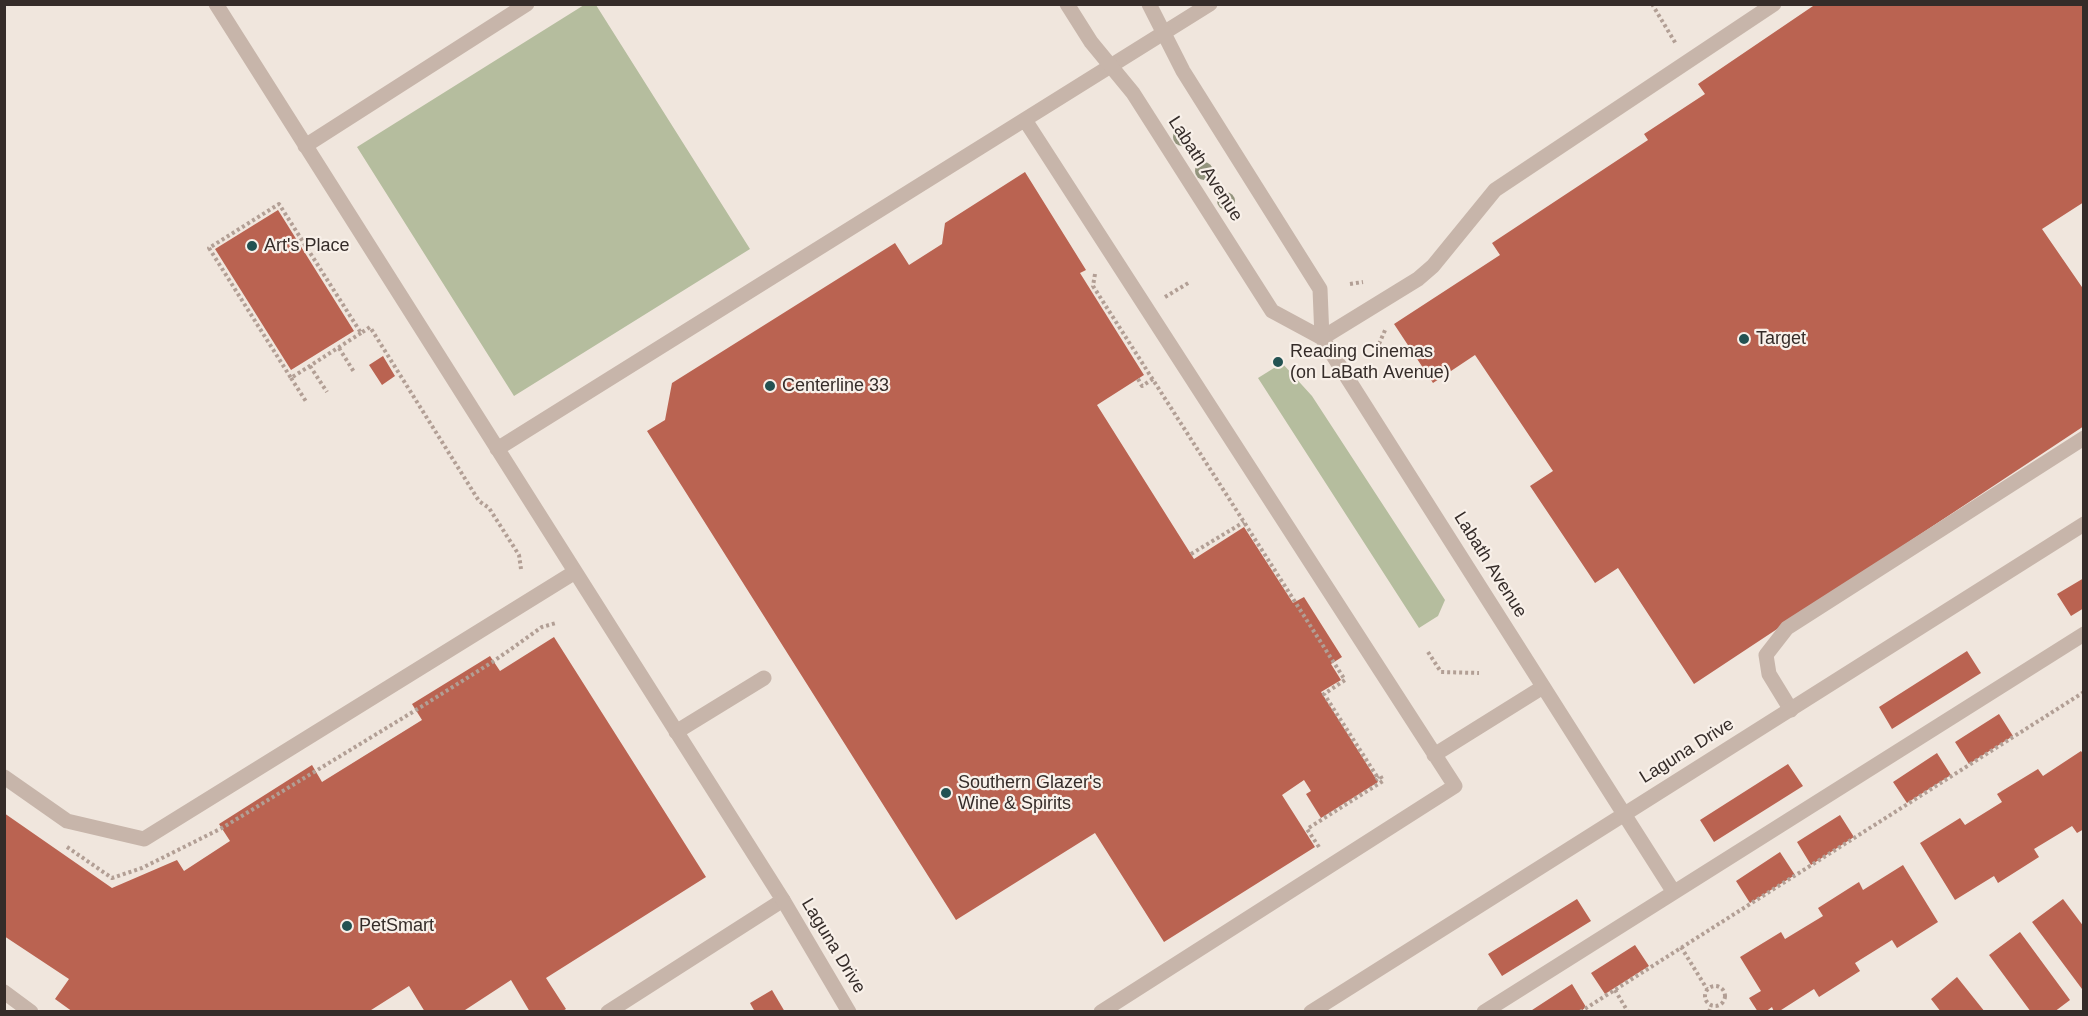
<!DOCTYPE html>
<html>
<head>
<meta charset="utf-8">
<style>
  body { margin:0 }
  #map { position:relative; width:2088px; height:1016px; overflow:hidden; background:#f0e6dd; font-family:Arial,sans-serif }
  canvas { display:block }
  .frame { position:absolute; inset:0; border:6px solid #352c29; pointer-events:none }
</style>
</head>
<body>
<div id="map">
<canvas width="2088" height="1016"></canvas>
<div class="frame"></div>
</div>
<script>
const ctx = document.querySelector('canvas').getContext('2d');
ctx.lineJoin = 'round';
function fillPath(path, color) {
  ctx.fillStyle = color;
  ctx.fill(path, 'evenodd');
}
function poly(rows) {
  const path = new Path2D();
  for (const r of rows) {
    if (r.length === 3) {
      path.moveTo(r[0] + r[2], r[1]);
      path.arc(r[0], r[1], r[2], 0, 2 * Math.PI);
      continue;
    }
    path.moveTo(r[0], r[1]);
    for (let i = 2; i < r.length; i += 2) path.lineTo(r[i], r[i + 1]);
  }
  return path;
}
function trace(path, color, width, dash) {
  ctx.strokeStyle = color;
  ctx.lineWidth = width;
  ctx.lineCap = dash ? 'butt' : 'round';
  ctx.setLineDash(dash || []);
  ctx.stroke(path);
}
function label(font, color, halo, rows, align = 'center') {
  ctx.font = font + ' Arial,sans-serif';
  ctx.lineWidth = 4.5;
  ctx.setLineDash([]);
  ctx.textBaseline = 'middle';
  ctx.strokeStyle = halo;
  ctx.fillStyle = color;
  for (const [text, x, y, turn = 0] of rows) {
    ctx.save();
    ctx.translate(x, y);
    ctx.rotate((+turn || 0) * Math.PI / 180);
    ctx.textAlign = isNaN(turn) ? turn : align;
    if (halo) ctx.strokeText(text, 0, 0);
    ctx.fillText(text, 0, 0);
    ctx.restore();
  }
}
const green = poly([
  [584,5,596,5,750,249,514,396,357,147],
  [1282,363,1312,396,1445,600,1438,616,1419,628,1258,378]
]);
const building = poly([
  [1816,4,2084,4,2084,202,2042,229,2084,290,2084,426,1694,684,1618,568,1595,583,1530,486,1553,471,1475,355,1433,383,1394,324,1500,255,1492,243,1648,140,1644,134,1705,94,1698,84],
  [1025,172,1086,270,1080,273,1144,375,1097,405,1194,559,1244,527,1293,603,1304,597,1342,657,1331,664,1341,680,1321,692,1378,782,1321,818,1306,794,1311,791,1304,780,1282,795,1315,847,1164,942,1095,833,956,920,647,431,665,420,672,383,895,243,909,265,942,244,945,223],
  [278,210,354,331,291,370,215,249],
  [383,356,395,376,382,385,369,365],
  [2084,578,2084,608,2071,616,2057,594],
  [554,637,706,877,546,978,566,1009,561,1012,530,1012,511,980,462,1012,425,1012,409,986,368,1012,73,1012,55,999,69,979,4,936,4,813,112,888,177,860,184,871,230,841,219,824,312,765,322,782,422,720,412,704,490,656,500,671],
  [1967,651,1981,673,1892,729,1879,707],
  [1999,714,2013,736,1969,764,1955,742],
  [2081,751,2084,755,2084,829,2077,833,2072,826,2034,849,2039,857,1998,883,1994,876,1955,900,1920,843,1960,818,1965,825,2002,802,1997,794,2038,769,2043,776],
  [1937,753,1951,775,1907,803,1893,782],
  [1788,764,1803,786,1714,842,1700,820],
  [1840,815,1854,837,1811,865,1797,842],
  [1780,852,1795,875,1750,903,1736,881],
  [1903,865,1938,922,1897,948,1892,940,1855,963,1860,971,1819,997,1814,989,1778,1012,1774,1012,1772,1007,1765,1012,1758,1012,1749,998,1761,991,1740,957,1781,932,1785,939,1823,916,1818,908,1859,882,1863,890],
  [1577,899,1591,921,1502,976,1488,954],
  [2063,899,2084,927,2082,989,2032,922],
  [2020,932,2070,1000,2054,1012,2031,1012,1989,955],
  [1635,945,1649,966,1605,994,1591,973],
  [1957,977,1985,1012,1941,1012,1931,999],
  [1572,984,1586,1007,1580,1012,1529,1012],
  [772,990,785,1012,755,1012,750,1003]
]);
const path = poly([
  [1652,4,1676,44],
  [1095,274,1093,286,1345,680,1324,694,1378,778,1376,780],
  [1350,284,1363,282],
  [1165,297,1190,282],
  [361,333,291,378,209,248,279,204,361,333,370,327,479,501,489,508,519,555,521,569],
  [1379,344,1386,328],
  [339,348,354,372],
  [310,366,327,392],
  [291,378,307,403],
  [1138,379,1142,386,1153,379],
  [1191,554,1244,522],
  [1428,652,1441,672,1479,673],
  [67,847,112,878,142,868,222,828,416,710,494,661,542,627,556,623],
  [1319,847,1307,829,1383,781,1380,775,1377,777],
  [1681,947,1707,989],
  [1715,996,10],
  [1615,990,1628,1012],
  [1580,1012,2084,692],
  [1709,1012,1711,1006]
]);
const lane = poly([
  [216,4,783,900,608,1012],
  [1025,120,1455,786,1101,1012],
  [305,146,527,4],
  [1322,338,1418,279,1433,266,1495,190,1774,4],
  [497,449,1210,4],
  [1791,710,1769,674,1766,655,1787,628,2084,438],
  [676,732,764,678],
  [1434,755,1543,687],
  [4,777,67,821,144,839,575,572],
  [1624,814,1673,891],
  [4,992,31,1012],
  [1484,1012,2084,634]
]);
const street = poly([
  [1067,4,1091,42,1133,93,1272,311,1322,338,1624,814],
  [1149,4,1183,71,1320,289,1322,338],
  [783,900,849,1012],
  [1311,1012,2084,524]
]);
const trees = [
  [1182,137],
  [1204,171],
  [1226,201]
];
const markers = [
  [252,246,6,"#235252"],
  [1744,339,6,"#235252"],
  [1278,362,6,"#235252"],
  [770,386,6,"#235252"],
  [946,793,6,"#235252"],
  [347,926,6,"#235252"]
];
const streetNames = [
  ["Labath Avenue",1205,169,57],
  ["Labath Avenue",1490,565,58],
  ["Laguna Drive",1687,751,-32],
  ["Laguna Drive",833,946,59]
];
const poiNames = [
  ["Art's Place",264,246],
  ["Target",1756,339],
  ["Reading Cinemas",1290,352],
  ["(on LaBath Avenue)",1290,373],
  ["Centerline 33",782,386],
  ["Southern Glazer's",958,783],
  ["Wine & Spirits",958,804],
  ["PetSmart",359,926]
];
fillPath(green, '#b5bd9e');
fillPath(building, '#ba6351');
trace(path, '#b29f95', 4, [3, 3]);
trace(lane, '#c7b5aa', 15);
trace(street, '#c7b5aa', 15);
ctx.fillStyle = '#93947d';
for (const [x, y] of trees) {
  ctx.beginPath();
  ctx.arc(x, y, 9, 0, 2 * Math.PI);
  ctx.fill();
}
for (const [x, y, r, color] of markers) {
  const dot = new Path2D();
  dot.arc(x, y, r, 0, 2 * Math.PI);
  ctx.fillStyle = color;
  ctx.fill(dot);
  trace(dot, '#f8f0e9', 2);
}
label('18px', '#352c29', '#f8f0e9', streetNames);
label('18px', '#352c29', '#f8f0e9', poiNames, 'left');
</script>
</body>
</html>
